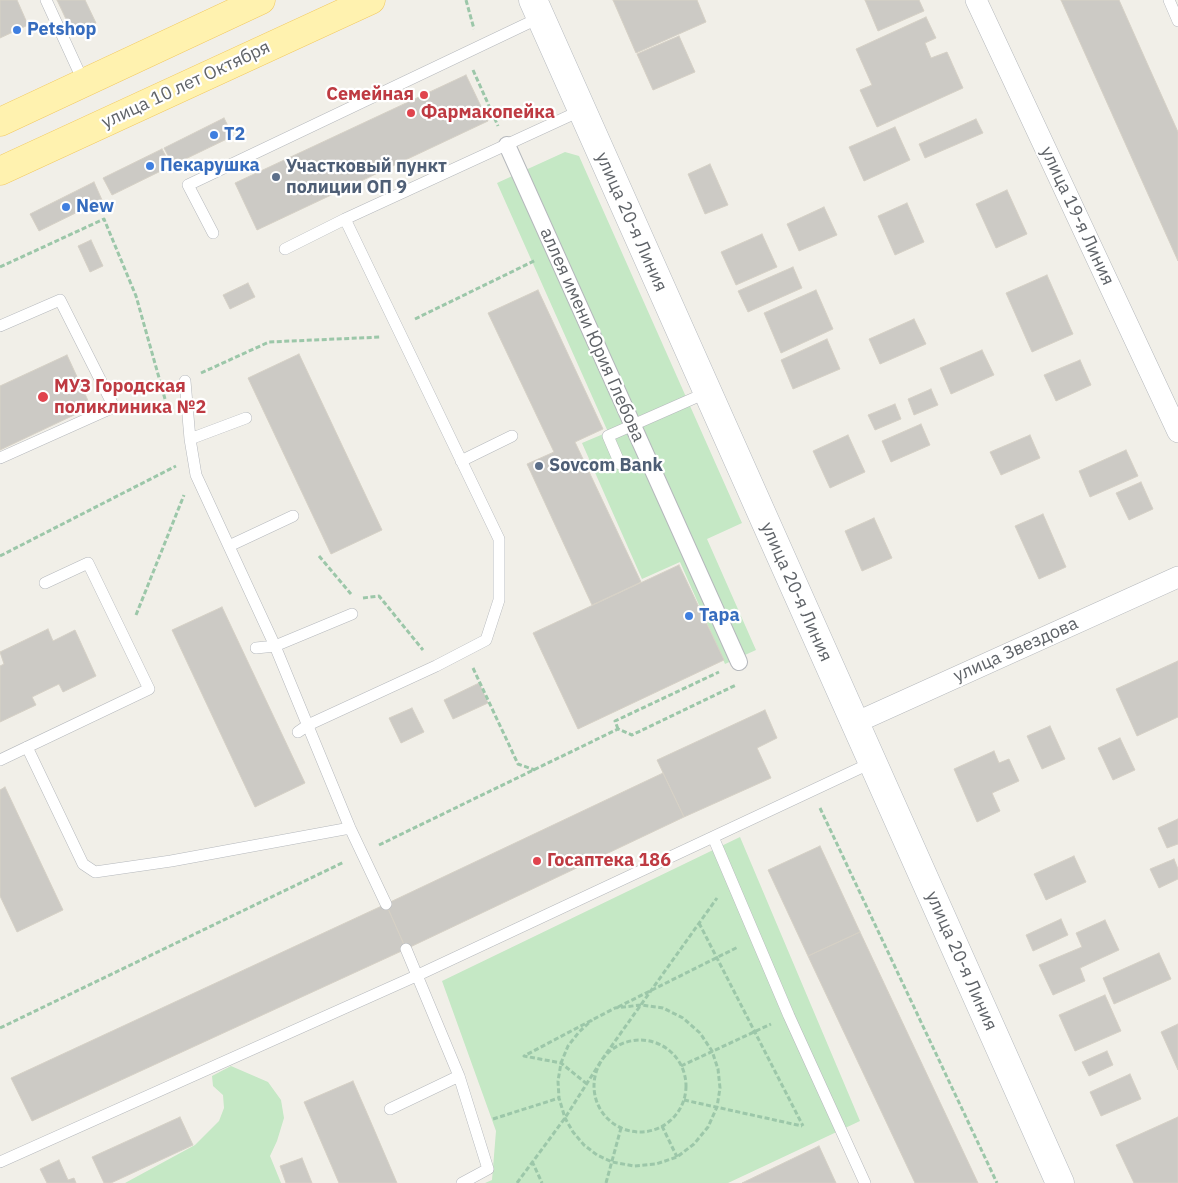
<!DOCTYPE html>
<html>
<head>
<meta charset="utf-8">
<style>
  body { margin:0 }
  canvas { display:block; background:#f1efe8 }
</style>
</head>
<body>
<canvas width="1178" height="1183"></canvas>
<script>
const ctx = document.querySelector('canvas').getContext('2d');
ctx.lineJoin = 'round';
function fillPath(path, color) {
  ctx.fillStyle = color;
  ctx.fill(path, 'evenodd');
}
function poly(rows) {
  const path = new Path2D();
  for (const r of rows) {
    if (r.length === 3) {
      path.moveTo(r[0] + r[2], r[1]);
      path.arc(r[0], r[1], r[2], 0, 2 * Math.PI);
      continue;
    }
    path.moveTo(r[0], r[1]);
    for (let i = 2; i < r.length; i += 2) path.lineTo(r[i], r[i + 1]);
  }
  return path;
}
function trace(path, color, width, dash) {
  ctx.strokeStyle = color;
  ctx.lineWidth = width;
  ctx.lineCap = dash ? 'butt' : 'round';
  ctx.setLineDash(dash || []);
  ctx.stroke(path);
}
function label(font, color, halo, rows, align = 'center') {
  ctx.font = font + ' "IBM Plex Sans",sans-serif';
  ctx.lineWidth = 4.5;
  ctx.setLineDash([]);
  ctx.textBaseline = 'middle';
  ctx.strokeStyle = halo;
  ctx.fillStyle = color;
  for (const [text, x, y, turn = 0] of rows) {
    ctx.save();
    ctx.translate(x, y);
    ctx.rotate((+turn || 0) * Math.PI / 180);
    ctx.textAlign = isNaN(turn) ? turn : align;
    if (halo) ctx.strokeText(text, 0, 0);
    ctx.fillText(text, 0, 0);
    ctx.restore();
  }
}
const green = poly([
  [565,152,579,156,742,523,707,539,756,650,725,664,680,562,642,579,582,443,608,432,497,183],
  [740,837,860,1121,728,1183,485,1183,492,1180,496,1131,442,981],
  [231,1066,268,1082,281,1100,284,1118,277,1141,270,1156,281,1183,125,1183,195,1145,219,1121,224,1108,223,1095,213,1086,212,1076]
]);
const building = poly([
  [0,0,17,0,28,25,0,38,0,0],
  [57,0,85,0,96,23,73,34,57,0],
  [613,0,697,0,706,22,636,53,613,0],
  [865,0,919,0,924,11,878,31,865,0],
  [1061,0,1119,0,1147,63,1178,132,1178,261,1061,0],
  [926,17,936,38,925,43,931,58,947,52,963,88,877,127,860,90,872,85,856,49,926,17],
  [679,36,695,72,653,90,637,54,679,36],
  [466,75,488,121,257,230,235,183,466,75],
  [224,118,233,136,173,165,164,148,224,118],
  [976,119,983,133,925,158,919,144,976,119],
  [895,127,910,160,864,181,849,147,895,127],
  [162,149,171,166,112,195,103,178,162,149],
  [710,164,728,205,705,214,688,174,710,164],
  [94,182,102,200,39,231,30,214,94,182],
  [1007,190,1027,234,996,248,976,204,1007,190],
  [907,203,924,242,895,255,878,216,907,203],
  [824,207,837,235,799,251,787,224,824,207],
  [762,234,777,267,736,285,721,252,762,234],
  [91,240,103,266,90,272,78,246,91,240],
  [793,267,802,288,748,312,738,291,793,267],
  [1047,275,1073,334,1032,352,1006,293,1047,275],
  [248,283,255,297,230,309,223,295,248,283],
  [538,290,603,429,575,442,641,582,592,605,527,464,554,452,488,313,538,290],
  [816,290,833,329,781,353,764,313,816,290],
  [914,319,926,344,880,364,869,339,914,319],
  [827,339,840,369,793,389,781,360,827,339],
  [982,350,994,375,951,394,940,368,982,350],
  [299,354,382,530,331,554,248,378,299,354],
  [67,355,91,407,0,450,0,386,67,355],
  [1080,360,1091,385,1056,401,1044,375,1080,360],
  [931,389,938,405,914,415,908,399,931,389],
  [895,404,901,419,875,430,868,415,895,404],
  [921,424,930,445,891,462,882,441,921,424],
  [848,435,865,472,830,488,813,451,848,435],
  [1030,435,1040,458,1001,475,990,452,1030,435],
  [1126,450,1138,476,1090,497,1079,471,1126,450],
  [1141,482,1153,509,1129,520,1116,493,1141,482],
  [1043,514,1066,567,1039,579,1015,526,1043,514],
  [874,518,892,558,862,571,845,531,874,518],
  [679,565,724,660,578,729,533,633,679,565],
  [222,607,305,783,255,807,172,630,222,607],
  [48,629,53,641,75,630,96,676,63,692,59,684,32,697,36,705,0,722,0,666,4,664,0,652,48,629],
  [1178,661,1178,717,1137,736,1116,689,1178,661],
  [479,683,488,703,453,719,444,700,479,683],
  [412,708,424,732,401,743,389,718,412,708],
  [765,710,777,738,757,748,771,778,684,817,657,760,765,710],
  [1050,726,1065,759,1042,769,1027,736,1050,726],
  [1120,738,1135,770,1113,780,1098,748,1120,738],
  [994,751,999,763,1009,759,1019,781,992,793,1000,811,977,822,954,769,994,751],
  [663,773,684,817,406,949,386,904,663,773],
  [5,787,63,910,17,932,0,896,0,790,5,787],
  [1178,819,1178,844,1167,848,1158,828,1178,819],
  [820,846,860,932,808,956,768,870,820,846],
  [1074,856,1086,882,1046,900,1034,874,1074,856],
  [1174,859,1178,869,1178,879,1159,888,1150,869,1174,859],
  [386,904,406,949,32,1121,11,1078,386,904],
  [1061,919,1068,935,1033,951,1026,935,1061,919],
  [1105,920,1119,950,1080,968,1085,981,1053,995,1039,965,1082,947,1076,933,1105,920],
  [860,932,978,1183,915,1183,808,956,860,932],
  [1159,953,1171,979,1114,1004,1103,978,1159,953],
  [1105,995,1121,1031,1075,1051,1059,1015,1105,995],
  [1178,1024,1178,1070,1161,1032,1178,1024],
  [1107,1051,1113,1065,1089,1076,1082,1062,1107,1051],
  [1130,1074,1141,1099,1101,1116,1090,1092,1130,1074],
  [353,1081,373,1127,397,1183,339,1183,304,1102,353,1081],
  [180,1117,193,1145,111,1183,104,1183,92,1157,180,1117],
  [1178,1117,1178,1183,1134,1183,1116,1145,1178,1117],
  [819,1146,836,1183,742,1183,819,1146],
  [302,1158,312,1183,286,1183,280,1166,302,1158],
  [59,1160,68,1180,74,1178,76,1183,47,1183,40,1169,59,1160]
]);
const path = poly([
  [466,0,474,29],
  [473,70,498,126],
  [0,267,104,219,136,296,165,399],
  [415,319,536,260],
  [201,373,269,342,381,337],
  [0,556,176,466],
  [319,556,351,594],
  [363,598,379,596,423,650],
  [136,615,184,495],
  [473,668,518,764,535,770],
  [618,729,615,721,719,672],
  [820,808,997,1183],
  [379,845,618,729,632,735,736,685],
  [699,923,803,1126],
  [618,1007,738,947],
  [0,1028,344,862],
  [640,1086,46],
  [681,1066,771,1024],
  [587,1084,561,1063,524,1056,592,1020,615,1008,641,1005,663,1008,683,1018,700,1033,712,1051,718,1069,720,1088,717,1107,708,1127,694,1144,677,1157,656,1164,634,1166,612,1162,597,1155,584,1145,573,1132,565,1118,559,1098,558,1081,561,1063,568,1046,579,1032,592,1020],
  [684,1100,802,1126],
  [493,1119,559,1098],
  [662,1126,677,1157],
  [532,1161,542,1183],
  [517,1183,565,1118,603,1058,717,898],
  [606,1183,621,1128]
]);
const service = poly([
  [46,0,84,83],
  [1169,0,1178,21],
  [213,233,188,185,541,17],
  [285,249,345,219,582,110],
  [0,326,60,300,114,407,0,458],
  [185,381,190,439,196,475,275,646,350,828,386,904],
  [190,439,246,418],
  [461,461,512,436],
  [620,464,608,436,708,392],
  [229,546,293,516],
  [256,648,275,646,352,614],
  [298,732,308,725,436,666,486,640,499,600,499,539,345,219],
  [27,747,83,864,95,872,171,861,350,828],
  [0,760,149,689,88,563,45,583],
  [406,949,459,1076,488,1169,462,1183],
  [390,1109,459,1076],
  [0,1162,416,976,713,837],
  [865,1183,789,1016,713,837,873,762]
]);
const pedestrian = poly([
  [507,145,739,662]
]);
const minor = poly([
  [976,0,1178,432],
  [855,723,1178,577]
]);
const secondary = poly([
  [533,0,1060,1183]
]);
const primary = poly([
  [0,122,261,0],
  [0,171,371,0]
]);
const markers = [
  [17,30,5,"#3f7fe0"],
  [424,95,5,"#e0444e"],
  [411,113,5,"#e0444e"],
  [214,135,5,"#3f7fe0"],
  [150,166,5,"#3f7fe0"],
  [276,177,5,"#5c6f8a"],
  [66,207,5,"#3f7fe0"],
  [43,397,6,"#e0444e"],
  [539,466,5,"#5c6f8a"],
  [689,616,5,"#3f7fe0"],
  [537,861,5,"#e0444e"]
];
const shopNames = [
  ["Petshop",27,30],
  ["T2",224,135],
  ["Пекарушка",160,166],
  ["New",76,207],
  ["Тара",699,616]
];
const streetNames = [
  ["улица 10 лет Октября",186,85,-25],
  ["улица 19-я Линия",1077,216,65],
  ["улица 20-я Линия",631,222,66],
  ["аллея имени Юрия Глебова",592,335,66],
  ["улица 20-я Линия",796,592,66],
  ["улица Звездова",1016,650,-24],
  ["улица 20-я Линия",961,961,66]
];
const healthNames = [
  ["Семейная",414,95,"right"],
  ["Фармакопейка",421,113],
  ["МУЗ Городская",54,387],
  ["поликлиника №2",54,408],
  ["Госаптека 186",547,861]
];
const serviceNames = [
  ["Участковый пункт",286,167],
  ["полиции ОП 9",286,188],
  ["Sovcom Bank",549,466]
];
fillPath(green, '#c5e8c5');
fillPath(building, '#cccac5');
trace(building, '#d6d1c6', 1);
trace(service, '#b5b8bc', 12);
trace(pedestrian, '#b5b8bc', 18);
trace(minor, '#b5b8bc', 22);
trace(secondary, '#b6babf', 29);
trace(primary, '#f2c960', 29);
trace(path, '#9cc7a9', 3, [5, 2.5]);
trace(service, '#fff', 11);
trace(pedestrian, '#fff', 16);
trace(minor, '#fff', 21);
trace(secondary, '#fff', 28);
trace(primary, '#fff2af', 28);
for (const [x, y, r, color] of markers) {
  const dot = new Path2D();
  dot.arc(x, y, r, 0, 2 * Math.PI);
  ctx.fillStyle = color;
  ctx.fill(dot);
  trace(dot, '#fff', 2);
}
label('bold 18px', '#366cbe', '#fff', shopNames, 'left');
label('18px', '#5f6368', '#fff', streetNames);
label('bold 18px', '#be3a42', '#fff', healthNames, 'left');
label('bold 18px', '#4e5e75', '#fff', serviceNames, 'left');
</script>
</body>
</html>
